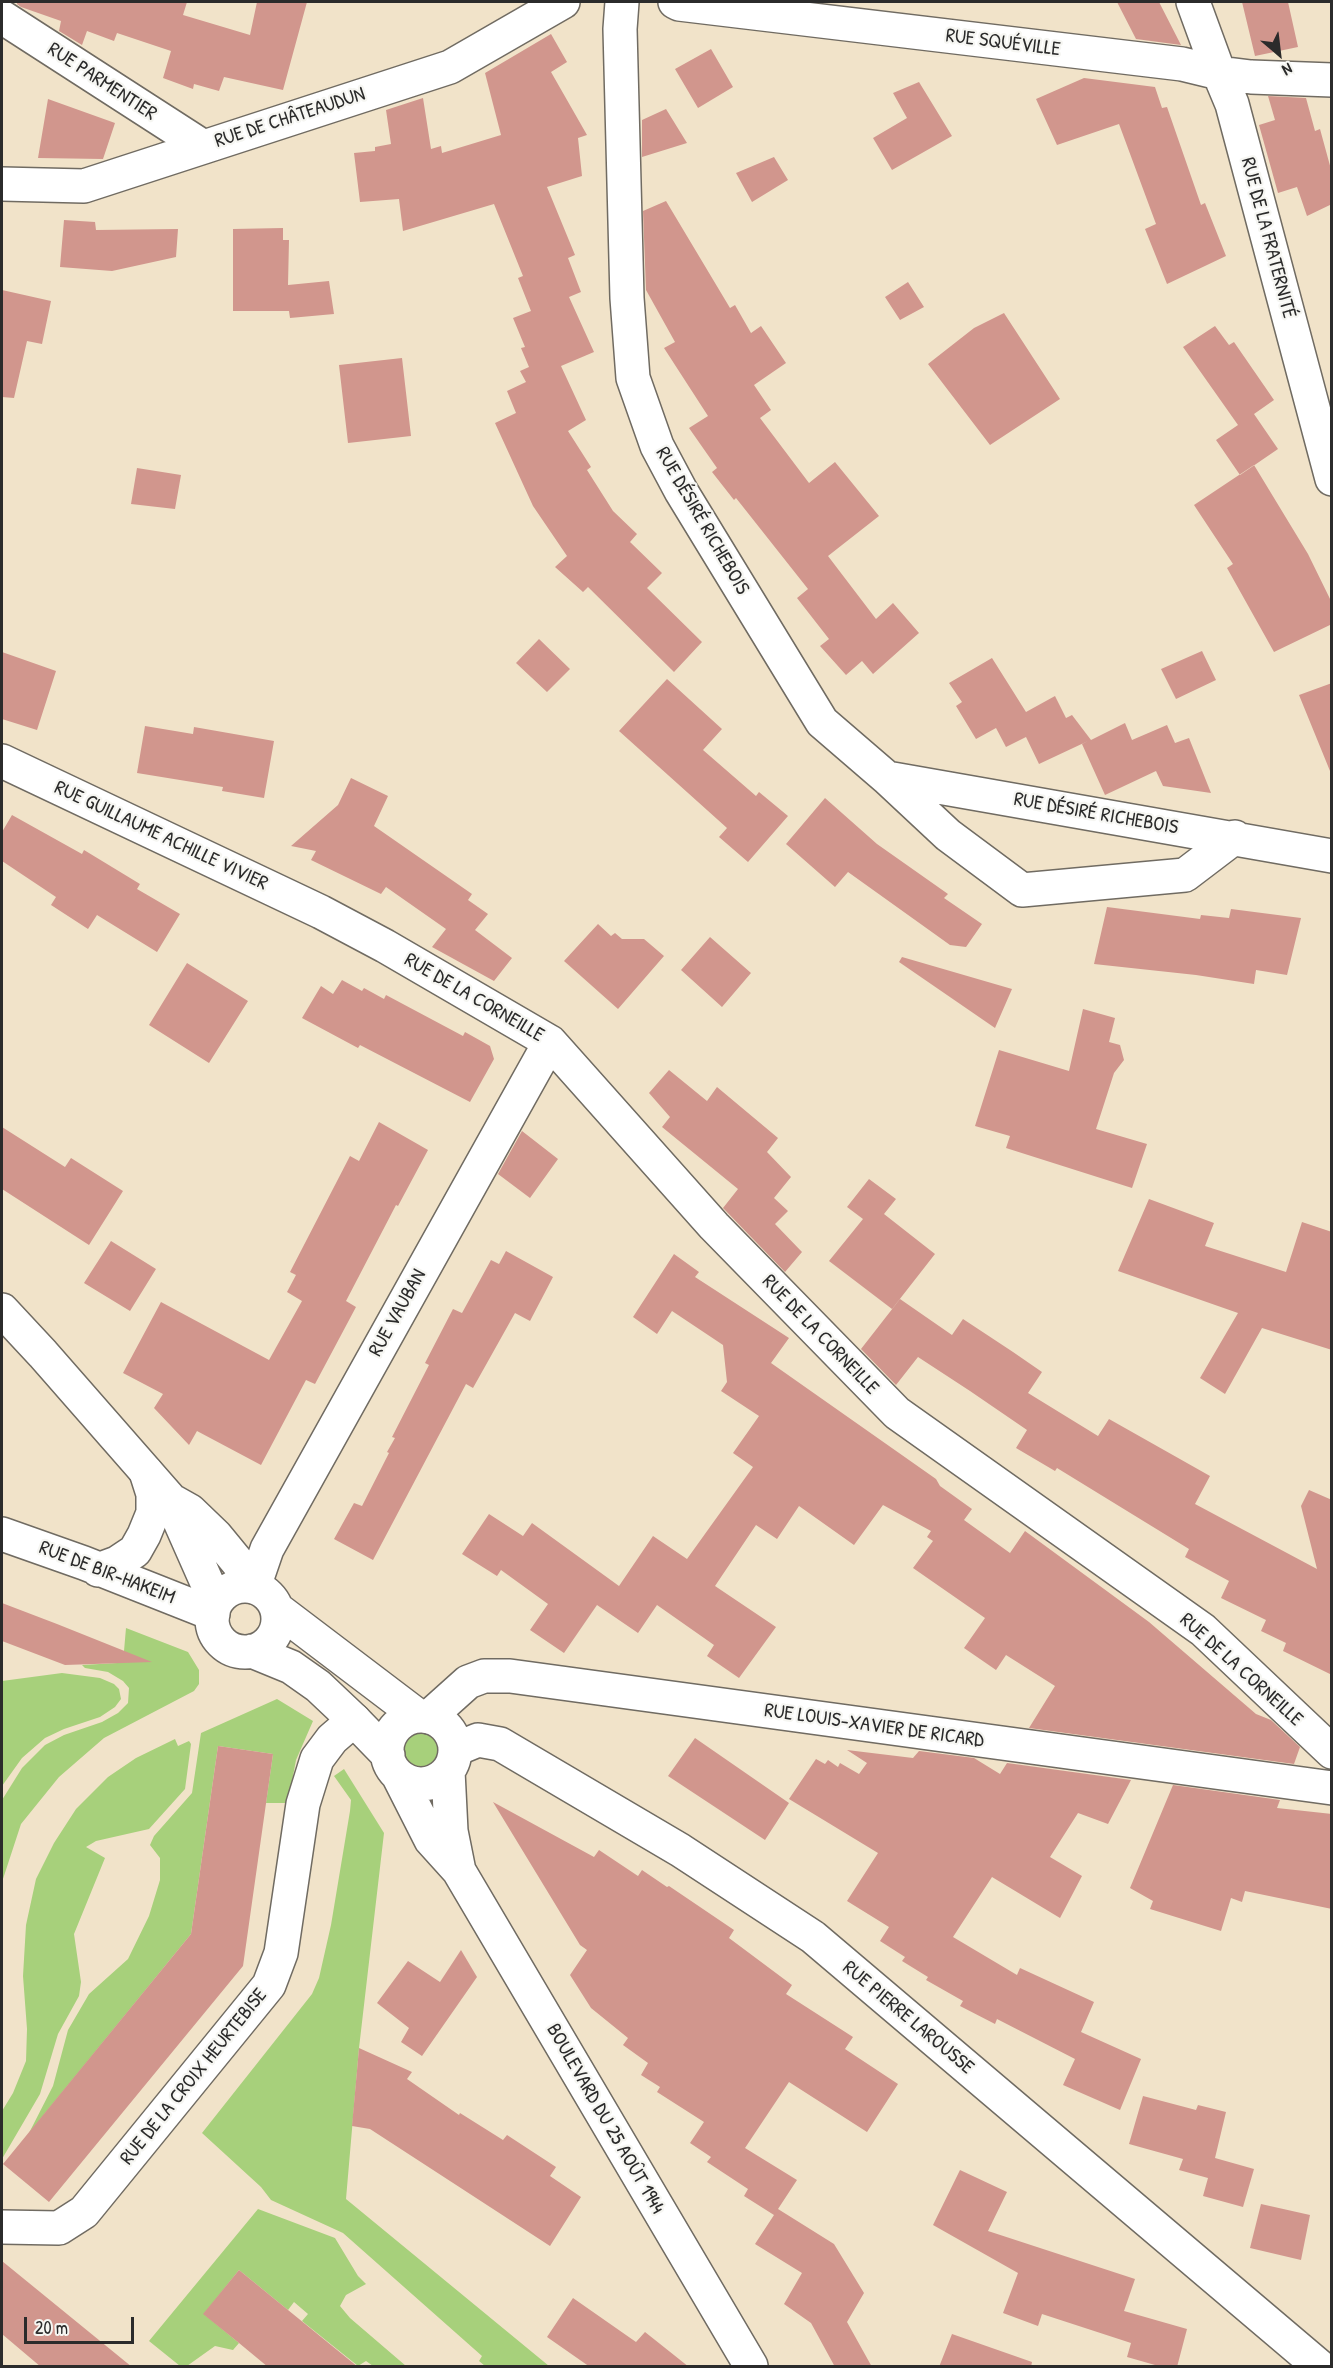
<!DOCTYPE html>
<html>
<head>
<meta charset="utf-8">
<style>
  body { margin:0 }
  #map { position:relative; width:1333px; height:2368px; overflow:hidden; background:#f1e3c9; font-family:"Patrick Hand",sans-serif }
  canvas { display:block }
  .frame { position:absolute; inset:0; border:3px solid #2b2b2b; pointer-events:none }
  .north { position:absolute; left:1249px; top:24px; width:60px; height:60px; -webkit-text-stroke:4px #f6f6f2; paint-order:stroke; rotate:152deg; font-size:16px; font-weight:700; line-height:24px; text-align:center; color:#2b2b2b }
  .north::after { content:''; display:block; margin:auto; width:21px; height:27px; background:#2b2b2b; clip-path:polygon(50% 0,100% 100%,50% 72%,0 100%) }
  .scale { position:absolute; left:24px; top:2317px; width:110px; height:27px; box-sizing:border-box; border:3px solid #2b2b2b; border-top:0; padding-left:8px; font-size:18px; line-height:21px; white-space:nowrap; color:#2b2b2b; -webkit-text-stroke:4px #f6f6f2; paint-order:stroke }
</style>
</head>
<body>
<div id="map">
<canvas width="1333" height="2368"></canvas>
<div class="frame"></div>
<div class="north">N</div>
<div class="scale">20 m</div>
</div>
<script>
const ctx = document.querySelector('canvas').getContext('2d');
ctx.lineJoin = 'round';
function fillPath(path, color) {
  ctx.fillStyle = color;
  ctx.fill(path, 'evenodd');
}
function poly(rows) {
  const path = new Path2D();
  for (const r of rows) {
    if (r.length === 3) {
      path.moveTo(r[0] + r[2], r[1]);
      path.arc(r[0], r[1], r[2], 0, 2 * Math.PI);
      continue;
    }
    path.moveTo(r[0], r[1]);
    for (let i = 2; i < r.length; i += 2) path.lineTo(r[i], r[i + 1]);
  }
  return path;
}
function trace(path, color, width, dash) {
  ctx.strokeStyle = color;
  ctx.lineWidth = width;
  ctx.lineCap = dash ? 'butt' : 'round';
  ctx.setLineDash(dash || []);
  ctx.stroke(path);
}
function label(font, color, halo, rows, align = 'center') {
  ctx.font = font + ' "Patrick Hand",sans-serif';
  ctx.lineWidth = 4.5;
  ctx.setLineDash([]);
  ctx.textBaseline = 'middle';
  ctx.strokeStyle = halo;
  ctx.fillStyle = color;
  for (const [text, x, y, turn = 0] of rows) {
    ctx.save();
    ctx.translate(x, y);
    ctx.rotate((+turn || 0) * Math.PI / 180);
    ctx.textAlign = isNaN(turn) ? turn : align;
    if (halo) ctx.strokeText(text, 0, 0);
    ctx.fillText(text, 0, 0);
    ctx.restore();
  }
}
const green = poly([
  [126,1628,188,1652,199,1670,199,1684,194,1691,104,1738,59,1777,21,1824,2,1882,2,1800,22,1768,45,1745,64,1735,102,1722,118,1713,128,1703,129,1688,123,1681,108,1672,85,1668,82,1665,117,1663,124,1651],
  [62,1673,100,1678,114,1684,119,1689,121,1699,115,1707,100,1717,64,1729,45,1738,22,1758,2,1786,2,1681],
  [277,1699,313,1721,296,1760,288,1803,266,1803,273,1754,218,1746,191,1934,29,2133,53,2086,68,2030,89,1994,128,1959,149,1916,160,1880,160,1858,150,1845,154,1836,192,1793,201,1733],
  [431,1729,441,1743,443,1752,438,1770,431,1772,413,1770,405,1762,402,1738,410,1730],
  [175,1739,178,1746,189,1741,191,1744,185,1789,149,1829,96,1841,86,1847,105,1858,74,1934,81,1982,79,1996,58,2034,40,2094,2,2159,2,2111,13,2093,26,2061,27,2029,23,1976,26,1925,36,1879,54,1843,76,1809,108,1777,136,1758],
  [344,1769,384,1833,359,2048,346,2199,549,2366,485,2366,479,2361,482,2356,343,2233,271,2200,261,2187,202,2133,312,1994,319,1978,331,1925,350,1811,351,1800,334,1776],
  [258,2209,335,2238,358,2276,366,2284,346,2295,340,2306,350,2318,406,2366,373,2366,366,2361,358,2366,302,2321,308,2314,294,2302,288,2310,239,2270,204,2314,239,2343,233,2350,215,2346,187,2366,180,2366,149,2341]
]);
const building = poly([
  [17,2,187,2,183,15,250,35,257,2,307,2,283,90,224,77,219,91,194,84,193,89,163,78,171,51,117,33,114,41,87,31,82,45,59,31,61,21,21,7,17,4],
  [1117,2,1159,2,1181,45,1136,39],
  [1242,2,1288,2,1298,47,1255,56],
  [551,34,567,62,551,72,587,135,578,138,582,176,547,187,575,255,568,258,581,292,569,297,594,352,561,366,586,420,568,431,591,467,587,470,613,511,637,534,630,542,662,573,647,588,702,642,674,672,588,587,583,592,555,567,567,556,533,506,495,423,516,413,507,391,526,382,520,371,529,367,521,348,525,347,513,318,531,311,518,278,523,276,494,204,403,231,399,199,360,202,354,153,375,151,375,147,391,144,386,110,423,98,431,149,441,146,442,153,501,135,485,73],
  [711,49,733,87,698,108,675,69],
  [1084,78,1155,87,1162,108,1167,107,1201,205,1205,203,1226,256,1167,284,1145,229,1156,224,1119,124,1057,145,1036,99],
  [919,82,952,136,892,170,873,138,907,118,893,93],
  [1268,96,1306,98,1315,131,1320,129,1332,173,1332,204,1307,216,1297,187,1278,193,1259,125,1275,120],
  [48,99,115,123,103,159,38,158],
  [666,109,687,143,642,157,642,120],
  [774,157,788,180,752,202,736,173],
  [666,201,730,308,735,305,751,333,761,326,786,363,754,385,771,410,760,418,809,483,835,462,879,516,828,556,876,619,893,603,919,633,873,674,862,661,846,675,820,646,829,639,797,598,808,589,736,498,734,500,712,472,717,468,689,428,708,416,664,348,675,342,646,290,643,211],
  [64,220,95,222,96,230,178,229,176,257,112,271,60,267],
  [283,228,283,240,289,240,288,285,329,281,334,314,290,318,289,311,233,311,233,229],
  [908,282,924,307,900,320,885,297],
  [2,290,51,301,42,344,27,341,14,398,2,397],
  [1004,313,1060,399,990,445,928,364,974,328],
  [1215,326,1229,345,1234,342,1274,400,1254,414,1278,449,1240,475,1216,440,1238,425,1183,347],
  [402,358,411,436,348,443,339,365],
  [1254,465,1308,554,1332,603,1332,624,1274,652,1227,568,1233,564,1194,505],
  [137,468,181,475,175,509,131,504],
  [539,639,570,669,547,692,516,663],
  [1202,651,1216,680,1176,699,1161,669],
  [2,652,56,671,37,730,2,719],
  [992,658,1026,712,1055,696,1066,718,1072,715,1091,740,1125,723,1132,740,1167,725,1175,743,1189,738,1211,793,1163,786,1156,771,1105,795,1082,744,1088,741,1039,764,1026,737,1006,747,996,728,976,739,956,706,962,702,949,683],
  [667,679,722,729,703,750,756,796,759,792,788,816,748,862,719,837,727,828,619,731],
  [1332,683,1332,771,1330,771,1299,695],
  [145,726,193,734,194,727,274,741,264,798,222,791,223,787,137,773],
  [351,778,388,796,374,826,472,894,468,900,488,914,475,930,512,958,494,981,432,947,446,929,386,887,381,894,311,860,316,851,291,846,338,805],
  [825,798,877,844,948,894,944,898,982,924,966,947,950,945,848,872,835,887,786,844],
  [12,815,82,854,84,850,140,884,137,889,180,914,157,952,97,915,88,929,51,905,56,897,2,861,2,832],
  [1107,907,1200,919,1201,915,1229,918,1231,909,1301,918,1287,975,1256,970,1254,984,1196,975,1094,964],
  [598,924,611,936,615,933,622,939,644,939,664,956,618,1009,564,961],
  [710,937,751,973,722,1007,681,970],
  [902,957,1012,989,995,1028,899,962],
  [187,963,248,1001,209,1063,149,1025],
  [342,980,362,991,364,988,384,999,386,995,463,1036,465,1032,490,1046,494,1059,470,1102,360,1045,358,1048,302,1018,321,986,333,994],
  [1083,1009,1115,1018,1109,1042,1120,1045,1124,1060,1114,1073,1096,1129,1147,1144,1132,1188,1006,1148,1010,1136,975,1126,999,1050,1069,1071],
  [669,1070,707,1101,717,1087,778,1138,767,1152,791,1177,774,1198,788,1211,775,1224,802,1252,785,1272,723,1208,738,1189,662,1127,670,1117,649,1093],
  [379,1122,428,1150,398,1206,396,1205,346,1301,356,1307,315,1384,306,1380,261,1465,197,1431,189,1445,154,1408,163,1394,123,1373,161,1302,269,1360,302,1301,287,1292,296,1275,290,1272,350,1156,359,1161],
  [2,1127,65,1167,71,1158,123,1191,89,1245,2,1189],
  [522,1131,558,1159,530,1198,498,1174],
  [869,1179,896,1199,884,1214,935,1254,892,1309,829,1261,863,1219,847,1207],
  [1149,1199,1214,1223,1205,1246,1286,1272,1302,1222,1332,1232,1332,1350,1262,1328,1225,1394,1200,1378,1238,1313,1118,1271],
  [111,1241,156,1269,130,1311,84,1283],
  [506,1251,553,1277,530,1321,515,1313,473,1388,466,1384,373,1560,334,1539,354,1503,362,1506,389,1453,387,1452,395,1438,392,1437,429,1365,425,1363,453,1309,462,1313,491,1260,499,1264],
  [674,1254,699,1272,695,1277,789,1338,771,1363,936,1479,940,1486,972,1509,964,1520,1010,1553,1025,1531,1149,1622,1256,1714,1271,1720,1300,1747,1294,1764,1029,1728,1055,1686,1006,1655,996,1670,964,1648,985,1618,913,1568,933,1541,927,1537,931,1531,883,1505,854,1545,799,1506,777,1539,756,1525,715,1586,776,1627,739,1678,707,1656,714,1645,657,1605,638,1633,597,1605,564,1653,530,1630,548,1604,501,1570,497,1576,462,1554,489,1514,523,1536,532,1523,619,1586,653,1536,687,1559,753,1467,733,1453,759,1416,721,1391,727,1382,723,1345,672,1311,657,1334,633,1317],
  [900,1299,952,1335,963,1319,1013,1352,1042,1372,1028,1393,1098,1436,1109,1419,1210,1476,1195,1504,1317,1569,1301,1506,1309,1490,1332,1500,1332,1675,1283,1651,1286,1643,1261,1631,1266,1620,1221,1598,1229,1581,1185,1557,1189,1549,1057,1468,1055,1471,1016,1448,1027,1430,970,1391,918,1357,896,1385,861,1349],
  [2,1603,57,1624,152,1662,65,1665,2,1641],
  [695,1738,789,1803,765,1840,668,1776],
  [218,1746,273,1754,243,1966,49,2202,3,2164,191,1934],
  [847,1750,913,1758,919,1751,974,1758,1000,1774,1007,1763,1131,1780,1108,1824,1078,1813,1050,1857,1082,1876,1060,1918,992,1877,953,1937,1017,1975,1020,1968,1094,2002,1081,2032,1141,2059,1120,2110,1063,2085,1075,2059,997,2019,995,2024,960,2006,963,2001,926,1980,928,1977,902,1961,905,1957,880,1941,889,1927,847,1901,878,1853,789,1799,816,1759,825,1764,828,1760,838,1767,840,1763,859,1774,867,1763],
  [1173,1785,1280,1800,1277,1808,1332,1814,1332,1909,1245,1891,1242,1902,1231,1898,1221,1931,1150,1909,1153,1901,1130,1888],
  [493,1802,594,1857,599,1850,638,1876,642,1870,667,1887,669,1886,734,1930,729,1938,792,1985,786,1994,853,2037,845,2049,898,2084,867,2132,789,2082,745,2148,797,2180,778,2209,834,2244,864,2293,847,2322,872,2367,835,2367,811,2323,784,2304,802,2273,755,2244,774,2215,744,2196,748,2189,707,2162,711,2157,690,2143,704,2122,657,2092,660,2087,641,2075,648,2063,623,2045,628,2038,591,2008,570,1975,587,1950,580,1945],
  [461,1950,477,1977,422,2056,401,2042,409,2028,377,2003,408,1961,440,1982],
  [359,2048,412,2072,407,2079,459,2115,460,2113,503,2140,507,2135,556,2167,550,2176,581,2197,550,2246,370,2129,352,2126],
  [1143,2096,1196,2110,1198,2105,1226,2112,1215,2158,1254,2169,1243,2207,1203,2196,1208,2178,1179,2170,1183,2159,1129,2144],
  [960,2170,1007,2192,988,2231,1135,2279,1124,2311,1187,2329,1177,2367,1162,2367,1127,2357,1131,2343,1042,2314,1038,2326,1003,2313,1018,2273,933,2225],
  [1261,2204,1310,2215,1301,2260,1250,2248],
  [2,2261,132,2367,41,2367,2,2334],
  [239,2270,288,2310,358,2367,268,2367,239,2343,203,2314],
  [573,2298,636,2342,645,2332,689,2367,590,2367,547,2337],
  [952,2334,1032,2362,1031,2367,939,2367]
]);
const minor = poly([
  [622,2,620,29,627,298,633,378,657,446,681,491,822,722,887,778,1332,856],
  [675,2,679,4,1182,64,1219,73,1251,77,1332,80],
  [1193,2,1219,73,1232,104,1332,479],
  [2,17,202,146],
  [2,184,84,186,450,67,563,2],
  [2,761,321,912,385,946,550,1042,714,1226,897,1413,1203,1630,1332,1752],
  [887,778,948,835,1022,890,1185,875,1235,837],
  [2,1534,84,1563,213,1614],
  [98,1570,117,1563,135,1551,144,1535,153,1513,153,1494,146,1472],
  [254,1587,267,1549,550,1042],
  [429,1717,468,1682,484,1676,510,1676,1332,1788],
  [456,1749,478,1740,500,1744,680,1850,813,1937,1319,2366],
  [2,2227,59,2228,84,2212,269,1985,281,1953,303,1804,317,1759,332,1739,354,1720]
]);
const tertiary = poly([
  [2,1310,43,1354,170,1499,216,1603],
  [174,1502,190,1511,216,1536,239,1564,249,1586],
  [245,1619,33],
  [277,1609,418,1716],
  [252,1651,291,1667,318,1686,354,1720,388,1755],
  [421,1750,34],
  [448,1771,451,1831,459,1871],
  [398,1775,431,1840,459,1871,751,2366]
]);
const streetNames = [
  ["RUE SQUÉVILLE",1003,43,7],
  ["RUE PARMENTIER",102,82,33],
  ["RUE DE CHÂTEAUDUN",290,118,-18],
  ["RUE DE LA FRATERNITÉ",1268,238,75],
  ["RUE DÉSIRÉ RICHEBOIS",702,521,60],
  ["RUE DÉSIRÉ RICHEBOIS",1096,814,10],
  ["RUE GUILLAUME ACHILLE VIVIER",161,836,25],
  ["RUE DE LA CORNEILLE",474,998,30],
  ["RUE VAUBAN",398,1313,-61],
  ["RUE DE LA CORNEILLE",820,1335,46],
  ["RUE DE BIR-HAKEIM",107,1573,21],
  ["RUE DE LA CORNEILLE",1241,1670,42],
  ["RUE LOUIS-XAVIER DE RICARD",874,1726,8],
  ["RUE PIERRE LAROUSSE",908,2018,40],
  ["RUE DE LA CROIX HEURTEBISE",194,2077,-51],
  ["BOULEVARD DU 25 AOÛT 1944",605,2119,60]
];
fillPath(green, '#a7d07b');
fillPath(building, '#d1968d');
trace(minor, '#706b62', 36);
trace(tertiary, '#706b62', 36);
trace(minor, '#fff', 33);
trace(tertiary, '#fff', 33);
label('20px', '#2b2b2b', '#f6f6f2', streetNames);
</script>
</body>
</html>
